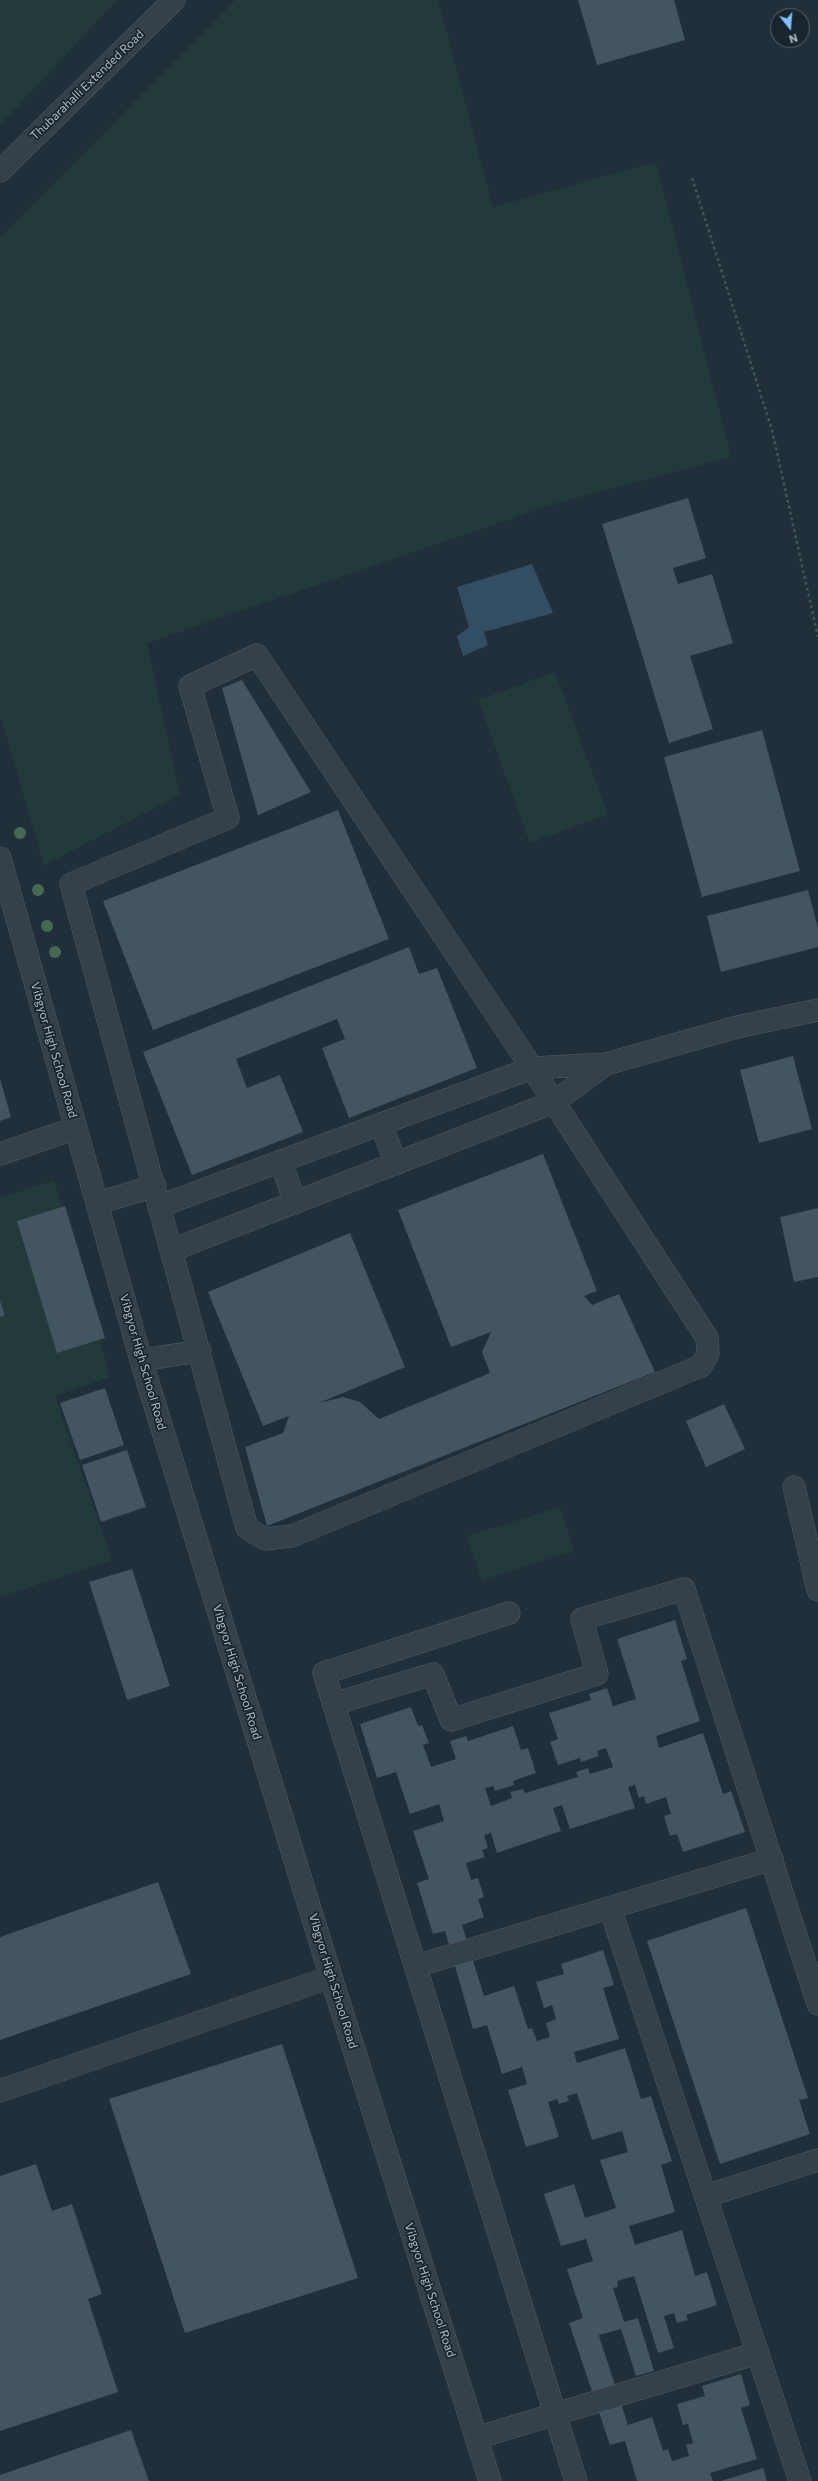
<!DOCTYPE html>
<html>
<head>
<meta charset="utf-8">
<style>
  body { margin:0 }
  #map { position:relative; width:818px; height:2481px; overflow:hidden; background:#202f3a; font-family:Commissioner,sans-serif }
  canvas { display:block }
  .north { position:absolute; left:770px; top:8px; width:40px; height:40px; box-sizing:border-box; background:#19252e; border:1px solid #55616b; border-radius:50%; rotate:163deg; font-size:11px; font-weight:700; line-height:16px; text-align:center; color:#aebbc6 }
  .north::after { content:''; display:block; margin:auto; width:14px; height:18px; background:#7ec1fb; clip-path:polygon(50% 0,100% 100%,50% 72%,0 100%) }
</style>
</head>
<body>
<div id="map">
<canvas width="818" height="2481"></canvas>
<div class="north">N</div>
</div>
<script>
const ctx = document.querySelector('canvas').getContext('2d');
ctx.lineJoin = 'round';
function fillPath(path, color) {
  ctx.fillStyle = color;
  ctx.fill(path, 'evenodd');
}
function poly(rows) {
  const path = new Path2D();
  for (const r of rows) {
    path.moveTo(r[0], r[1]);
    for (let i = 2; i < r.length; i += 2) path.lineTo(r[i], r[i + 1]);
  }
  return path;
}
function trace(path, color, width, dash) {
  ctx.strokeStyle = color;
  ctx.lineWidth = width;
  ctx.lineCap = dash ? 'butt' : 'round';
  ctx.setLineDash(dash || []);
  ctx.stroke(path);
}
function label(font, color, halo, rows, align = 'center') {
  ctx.font = font + ' Commissioner,sans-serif';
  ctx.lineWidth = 3.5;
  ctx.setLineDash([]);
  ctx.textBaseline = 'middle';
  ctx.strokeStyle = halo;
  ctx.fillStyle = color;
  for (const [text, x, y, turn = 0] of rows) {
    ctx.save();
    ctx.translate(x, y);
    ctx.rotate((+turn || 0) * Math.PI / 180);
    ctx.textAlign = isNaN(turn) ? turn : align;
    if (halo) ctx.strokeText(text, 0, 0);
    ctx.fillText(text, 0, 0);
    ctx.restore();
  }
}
const green = poly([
  [0,0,117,0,0,125],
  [235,0,438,0,493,207,656,162,731,457,557,503,147,643,180,795,44,865,0,715,0,238],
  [555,672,608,814,530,843,478,700],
  [54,1180,110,1377,55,1396,112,1560,0,1597,0,1198],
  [560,1507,574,1551,482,1580,467,1536]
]);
const water = poly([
  [532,564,553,613,484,632,488,645,463,656,457,636,469,627,457,587]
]);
const building = poly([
  [578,0,674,0,685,40,597,65],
  [688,498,706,558,673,568,678,584,712,574,733,643,690,656,713,729,669,743,602,524],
  [242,680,311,792,258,815,222,688],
  [762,730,800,871,702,897,664,757],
  [338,810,389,939,153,1030,103,901],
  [808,890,818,928,818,947,721,972,707,916],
  [409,947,419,974,437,968,477,1068,349,1118,322,1048,345,1039,337,1019,236,1059,247,1088,280,1075,303,1132,192,1175,143,1052],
  [793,1056,812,1129,759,1143,740,1070],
  [0,1079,11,1117,0,1121],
  [543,1154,597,1291,584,1296,592,1305,619,1294,655,1372,267,1526,245,1447,283,1433,289,1416,263,1426,208,1292,350,1233,405,1367,319,1403,343,1397,360,1402,379,1419,490,1373,482,1352,491,1332,451,1347,398,1210],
  [65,1206,105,1338,57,1353,17,1221],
  [818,1208,818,1277,794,1282,780,1217],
  [0,1301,5,1315,0,1317],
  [105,1388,124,1445,80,1460,60,1403],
  [724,1404,745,1449,706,1467,686,1421],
  [127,1450,146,1507,101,1522,82,1465],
  [132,1569,170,1686,127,1700,89,1582],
  [675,1620,687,1659,681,1661,700,1721,656,1736,659,1748,703,1733,723,1794,731,1791,745,1832,683,1852,677,1834,670,1836,664,1816,671,1814,666,1797,646,1804,644,1796,639,1798,635,1785,628,1787,635,1808,570,1829,562,1805,553,1808,561,1831,497,1853,491,1833,484,1835,488,1848,482,1850,485,1857,466,1863,471,1880,478,1878,484,1897,478,1899,484,1917,462,1925,484,1996,514,1986,528,2029,532,2028,537,2041,550,2037,546,2023,556,2019,552,2005,544,2008,536,1982,564,1974,561,1964,603,1950,614,1985,603,1988,619,2039,574,2052,577,2063,625,2048,641,2099,651,2096,672,2161,661,2165,675,2212,629,2226,635,2245,682,2230,695,2276,707,2272,717,2305,686,2315,688,2320,677,2323,674,2313,664,2316,674,2348,658,2353,634,2276,617,2281,618,2287,613,2288,624,2322,638,2318,654,2371,636,2376,621,2329,599,2335,600,2339,628,2425,652,2417,663,2451,668,2449,672,2461,689,2456,686,2445,693,2443,688,2424,683,2425,677,2404,705,2396,702,2386,741,2374,750,2405,741,2408,757,2459,710,2473,713,2481,637,2481,625,2441,610,2445,569,2323,583,2318,567,2269,593,2261,586,2239,561,2246,544,2194,574,2184,585,2218,616,2208,600,2160,628,2152,622,2131,592,2140,577,2093,567,2096,569,2101,559,2104,557,2099,548,2102,559,2137,526,2147,508,2090,527,2084,522,2067,502,2074,487,2025,473,2029,445,1931,433,1934,417,1883,429,1879,413,1831,444,1821,439,1804,410,1814,396,1772,377,1778,360,1724,411,1707,418,1726,422,1725,429,1743,423,1745,431,1767,456,1759,450,1741,466,1736,468,1741,513,1726,521,1750,528,1748,536,1773,513,1781,514,1785,495,1791,493,1786,485,1788,491,1806,512,1798,510,1792,523,1789,525,1793,578,1777,576,1772,588,1768,590,1774,613,1767,606,1748,597,1751,599,1756,581,1762,580,1758,558,1765,550,1742,558,1739,549,1713,591,1700,589,1694,607,1688,613,1706,636,1699,617,1639],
  [158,1882,191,1974,0,2040,0,1937],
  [746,1908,808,2098,799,2100,810,2134,720,2164,647,1941],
  [282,2044,358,2278,185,2333,109,2099],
  [36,2164,52,2211,72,2204,102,2294,88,2299,118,2392,0,2431,0,2176],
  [131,2430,149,2481,0,2481,0,2475],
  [763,2468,767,2481,721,2481]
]);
const path = poly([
  [692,178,772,430,818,637]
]);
const minor = poly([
  [0,171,174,0],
  [257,655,532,1068,707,1338,708,1354,701,1366,292,1536,265,1539,247,1528,71,884,228,818,190,686,257,655],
  [0,858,141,1360,331,1977,490,2481],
  [381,1124,396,1164],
  [0,1154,76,1128],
  [281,1161,295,1203],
  [98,1203,155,1186],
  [160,1206,532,1068,606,1064,737,1027,818,1010],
  [172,1250,554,1102,606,1064],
  [141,1360,200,1351],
  [794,1487,818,1590],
  [509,1613,324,1673,576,2481],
  [333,1704,433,1674,451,1720,597,1674,582,1619,684,1589,818,2004],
  [610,1908,800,2481],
  [416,1966,772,1859],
  [0,2091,331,1977],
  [706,2196,818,2160],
  [476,2438,758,2353]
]);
const trees = [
  [20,833],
  [38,890],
  [47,926],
  [55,952]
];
const streetNames = [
  ["Thubarahalli Extended Road",87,85,-44],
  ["Vibgyor High School Road",54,1050,74],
  ["Vibgyor High School Road",143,1362,74],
  ["Vibgyor High School Road",237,1672,73],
  ["Vibgyor High School Road",333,1981,73],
  ["Vibgyor High School Road",430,2290,72]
];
fillPath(green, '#223b3a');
fillPath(water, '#334d62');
fillPath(building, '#435561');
trace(minor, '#515e67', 23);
trace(path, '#405756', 2.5, [3, 3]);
trace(minor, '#34404a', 22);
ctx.fillStyle = '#466954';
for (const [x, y] of trees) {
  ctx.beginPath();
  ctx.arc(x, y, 6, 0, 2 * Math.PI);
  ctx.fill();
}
label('12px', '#aebbc6', '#19252e', streetNames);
</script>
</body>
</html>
